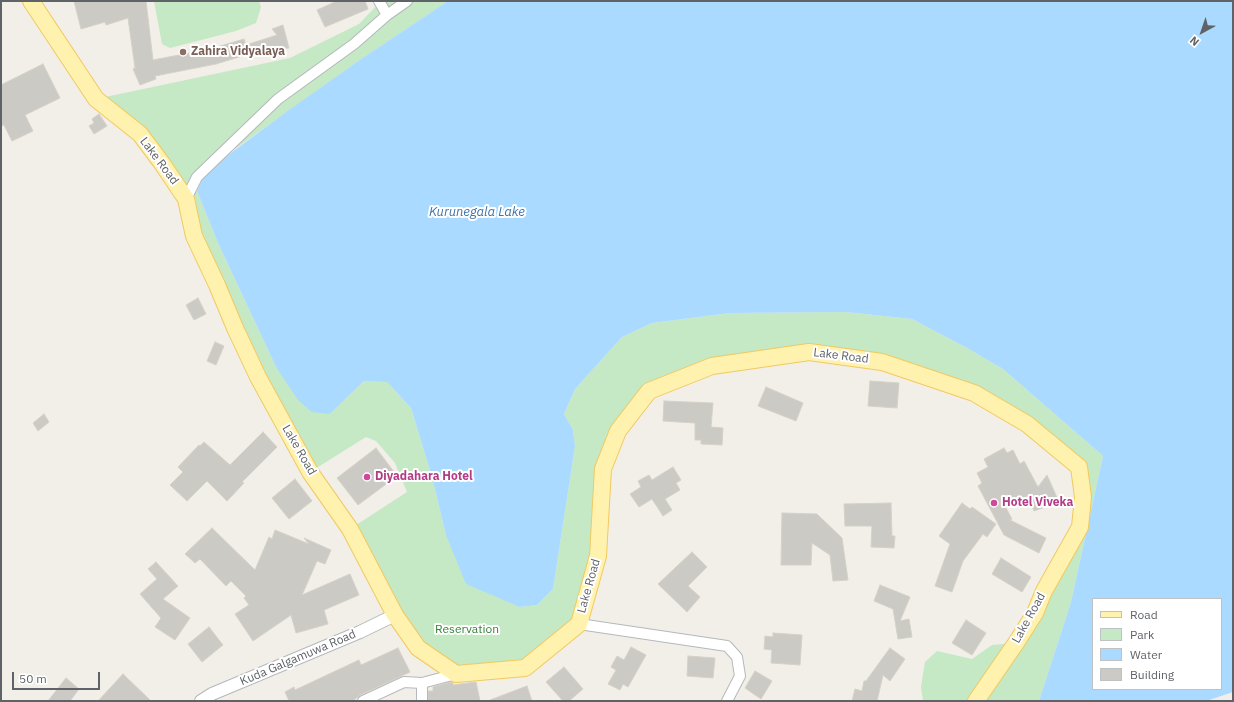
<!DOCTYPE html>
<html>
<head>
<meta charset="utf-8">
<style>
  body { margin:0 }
  #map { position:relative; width:1234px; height:702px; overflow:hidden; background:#f1efe8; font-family:"IBM Plex Sans",sans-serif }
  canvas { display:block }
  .frame { position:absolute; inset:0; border:2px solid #5f6368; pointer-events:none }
  .legend { position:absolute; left:1092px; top:598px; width:130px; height:92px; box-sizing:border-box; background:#fff; border:1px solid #bfc1c3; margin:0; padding:5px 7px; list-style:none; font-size:12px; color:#5f6368 }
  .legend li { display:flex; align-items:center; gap:8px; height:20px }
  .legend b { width:20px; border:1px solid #bfc1c3 }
  .north { position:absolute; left:1182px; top:12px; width:40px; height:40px; -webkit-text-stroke:3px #fff; paint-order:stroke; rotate:220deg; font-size:11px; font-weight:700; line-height:16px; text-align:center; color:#5f6368 }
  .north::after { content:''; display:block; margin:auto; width:14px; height:18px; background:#5f6368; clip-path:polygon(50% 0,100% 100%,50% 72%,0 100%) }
  .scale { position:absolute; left:12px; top:672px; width:88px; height:18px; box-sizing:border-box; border:2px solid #5f6368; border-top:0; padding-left:5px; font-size:12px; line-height:14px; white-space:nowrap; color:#5f6368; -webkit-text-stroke:3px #fff; paint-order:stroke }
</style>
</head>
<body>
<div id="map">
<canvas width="1234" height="702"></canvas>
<div class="frame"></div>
<ul class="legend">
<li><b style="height:5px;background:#fff2af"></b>Road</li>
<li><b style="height:11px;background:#c5e8c5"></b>Park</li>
<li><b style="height:11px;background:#aadaff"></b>Water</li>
<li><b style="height:11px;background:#cccac5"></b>Building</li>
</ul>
<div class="north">N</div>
<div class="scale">50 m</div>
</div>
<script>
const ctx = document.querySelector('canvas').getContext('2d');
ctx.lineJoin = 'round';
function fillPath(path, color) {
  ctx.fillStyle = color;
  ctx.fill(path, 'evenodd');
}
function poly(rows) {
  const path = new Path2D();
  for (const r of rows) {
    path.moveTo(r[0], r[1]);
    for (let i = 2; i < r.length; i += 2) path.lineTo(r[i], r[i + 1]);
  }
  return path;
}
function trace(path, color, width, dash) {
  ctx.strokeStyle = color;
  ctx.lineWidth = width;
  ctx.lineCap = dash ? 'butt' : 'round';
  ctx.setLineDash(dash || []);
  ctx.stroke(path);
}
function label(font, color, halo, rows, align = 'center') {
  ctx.font = font + ' "IBM Plex Sans",sans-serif';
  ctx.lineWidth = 4;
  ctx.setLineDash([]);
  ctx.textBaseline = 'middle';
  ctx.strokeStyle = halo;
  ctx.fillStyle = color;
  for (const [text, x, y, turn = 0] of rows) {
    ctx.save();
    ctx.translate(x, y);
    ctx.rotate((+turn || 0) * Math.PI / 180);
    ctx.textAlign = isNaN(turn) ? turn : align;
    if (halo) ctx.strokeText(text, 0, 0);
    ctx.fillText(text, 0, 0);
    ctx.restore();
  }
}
const green = poly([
  [154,1,259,1,261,7,256,23,236,31,170,48,162,44],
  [381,1,448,1,364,57,197,176,187,198,197,191,218,243,276,367,330,414,364,381,387,382,411,408,432,477,446,535,520,607,537,605,553,589,575,446,573,430,564,414,575,389,622,337,652,323,730,313,846,312,912,319,967,348,1003,369,1103,456,1071,602,1039,701,923,701,921,687,925,662,937,651,972,659,992,645,1016,643,1080,527,1079,467,974,393,809,352,712,366,649,391,603,469,598,556,579,624,525,668,456,674,418,648,350,529,407,492,395,463,376,441,366,437,310,472,161,162,96,99,290,58,359,24]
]);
const water = poly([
  [448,1,1233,1,1233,692,1206,701,1039,701,1071,602,1103,456,1003,369,967,348,912,319,846,312,730,313,652,323,622,337,575,389,564,414,573,430,575,446,553,589,537,605,520,607,466,584,446,535,432,477,411,408,387,382,364,381,330,414,312,412,298,400,276,367,218,243,197,191,204,176,216,164,289,110,364,57],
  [1093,599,1221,599,1221,689,1093,689]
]);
const building = poly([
  [74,1,146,1,153,60,210,49,244,39,246,45,277,35,272,29,283,25,289,48,249,54,216,64,155,76,156,79,140,85,133,69,135,68,128,18,106,25,105,22,81,29,74,1],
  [337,1,365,1,368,9,325,27,317,10,337,1],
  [43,64,60,98,25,115,33,131,12,141,4,125,1,126,1,85,43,64],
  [99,114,107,126,94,134,89,126,94,123,92,119,99,114],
  [198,298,206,314,194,320,186,305,198,298],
  [215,342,224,346,216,365,207,361,215,342],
  [870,381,899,383,897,408,868,406,870,381],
  [766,387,803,403,796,421,758,406,766,387],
  [664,401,713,403,711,427,723,428,722,445,701,444,701,440,695,440,695,423,663,421,664,401],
  [44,414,49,422,38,431,33,423,44,414],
  [263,432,277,447,242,482,244,483,227,501,207,481,187,501,170,485,183,472,178,467,199,445,200,446,204,442,230,465,263,432],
  [376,448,397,476,358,505,337,478,376,448],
  [1004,448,1007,453,1013,450,1020,464,1024,461,1038,487,1047,475,1059,502,1034,511,1028,496,1006,508,1012,519,1010,520,1046,538,1039,553,1004,535,978,486,982,483,977,473,988,467,984,459,1004,448],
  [673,467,681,480,676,483,680,490,665,499,672,510,663,516,652,499,639,507,630,494,641,487,638,481,649,475,652,480,673,467],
  [295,479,312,501,289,519,272,498,295,479],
  [891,503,892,536,895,536,894,548,871,547,872,526,845,526,844,504,891,503],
  [962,503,970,509,972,507,996,524,987,537,983,534,963,561,952,592,935,586,950,544,939,536,962,503],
  [782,513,817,514,842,538,848,580,833,581,830,555,812,543,811,565,781,565,782,513],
  [212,528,255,570,269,537,272,539,275,530,309,544,304,538,331,550,325,564,317,561,302,595,350,574,359,595,324,610,328,624,296,633,291,615,253,641,235,614,249,605,244,598,246,596,231,581,226,586,200,559,195,563,185,554,212,528],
  [692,552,707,567,688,586,700,597,687,612,658,584,692,552],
  [1001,558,1031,577,1022,592,992,574,1001,558],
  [156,562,178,586,163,599,190,618,175,640,155,627,161,618,140,594,157,579,148,569,156,562],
  [880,585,910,597,900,621,909,619,912,637,898,639,893,609,874,601,880,585],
  [966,620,986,633,972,655,952,643,966,620],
  [209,627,223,645,202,662,188,644,209,627],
  [773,633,802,635,800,665,771,663,772,650,764,649,765,636,773,637,773,633],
  [631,647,646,655,628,687,623,684,620,690,608,684,616,670,611,667,617,656,624,660,631,647],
  [398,648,410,672,360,695,353,701,289,701,285,692,294,687,295,690,359,660,361,665,398,648],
  [890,648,905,659,890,681,883,675,877,701,852,701,855,689,862,691,864,681,866,681,890,648],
  [688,656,715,658,713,678,687,676,688,656],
  [564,667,583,689,569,701,563,701,546,682,564,667],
  [755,671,772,681,761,699,745,688,755,671],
  [123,674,151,701,98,701,123,674],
  [66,678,79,689,70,701,48,701,66,678],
  [451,682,453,683,453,685,476,682,480,701,428,701,428,691,433,691,433,687,451,682],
  [527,686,532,701,490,701,490,700,527,686]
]);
const minor = poly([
  [379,1,387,15],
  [186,199,197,177,278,99,354,44,387,15,407,1],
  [579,624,727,646,737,657,740,676,727,701],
  [363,701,404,682,422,683],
  [422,701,422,683,456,674]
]);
const tertiary = poly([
  [201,701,212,694,360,632,395,615]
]);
const primary = poly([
  [31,1,96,99,140,134,161,162,186,199,194,236,217,285,235,328,258,377,310,472,350,529,395,615,418,648,456,674,525,668,579,624,598,556,603,469,618,431,649,391,712,366,809,352,882,362,974,393,1027,424,1079,467,1083,497,1080,527,1044,591,1035,613,1016,643,976,701]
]);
const markers = [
  [183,52,4,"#8d6e63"],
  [367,477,4,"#d1479c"],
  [994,503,4,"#d1479c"]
];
const educationNames = [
  ["Zahira Vidyalaya",191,52]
];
const streetNames = [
  ["Lake Road",159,161,53],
  ["Lake Road",841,356,7],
  ["Lake Road",299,450,60],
  ["Lake Road",589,586,-74],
  ["Lake Road",1029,618,-61],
  ["Kuda Galgamuwa Road",298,658,-23]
];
const hotelNames = [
  ["Diyadahara Hotel",375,477],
  ["Hotel Viveka",1002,503]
];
const parkNames = [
  ["Reservation",467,630]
];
const waterNames = [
  ["Kurunegala Lake",477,212]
];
fillPath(green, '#c5e8c5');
fillPath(water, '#aadaff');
fillPath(building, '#cccac5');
trace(building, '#d6d1c6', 1);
trace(minor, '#b5b8bc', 12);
trace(tertiary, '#b5b8bc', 14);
trace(primary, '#f2c960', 18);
trace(minor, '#fff', 10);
trace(tertiary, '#fff', 12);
trace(primary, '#fff2af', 16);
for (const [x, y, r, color] of markers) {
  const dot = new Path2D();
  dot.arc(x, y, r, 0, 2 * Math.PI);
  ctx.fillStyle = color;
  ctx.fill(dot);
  trace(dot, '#fff', 1.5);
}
label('bold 12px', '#785e54', '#fff', educationNames, 'left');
label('12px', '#5f6368', '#fff', streetNames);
label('bold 12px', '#b23c85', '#fff', hotelNames, 'left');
label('12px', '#348238', '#fff', parkNames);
label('italic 13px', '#4174aa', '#fff', waterNames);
</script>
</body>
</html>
